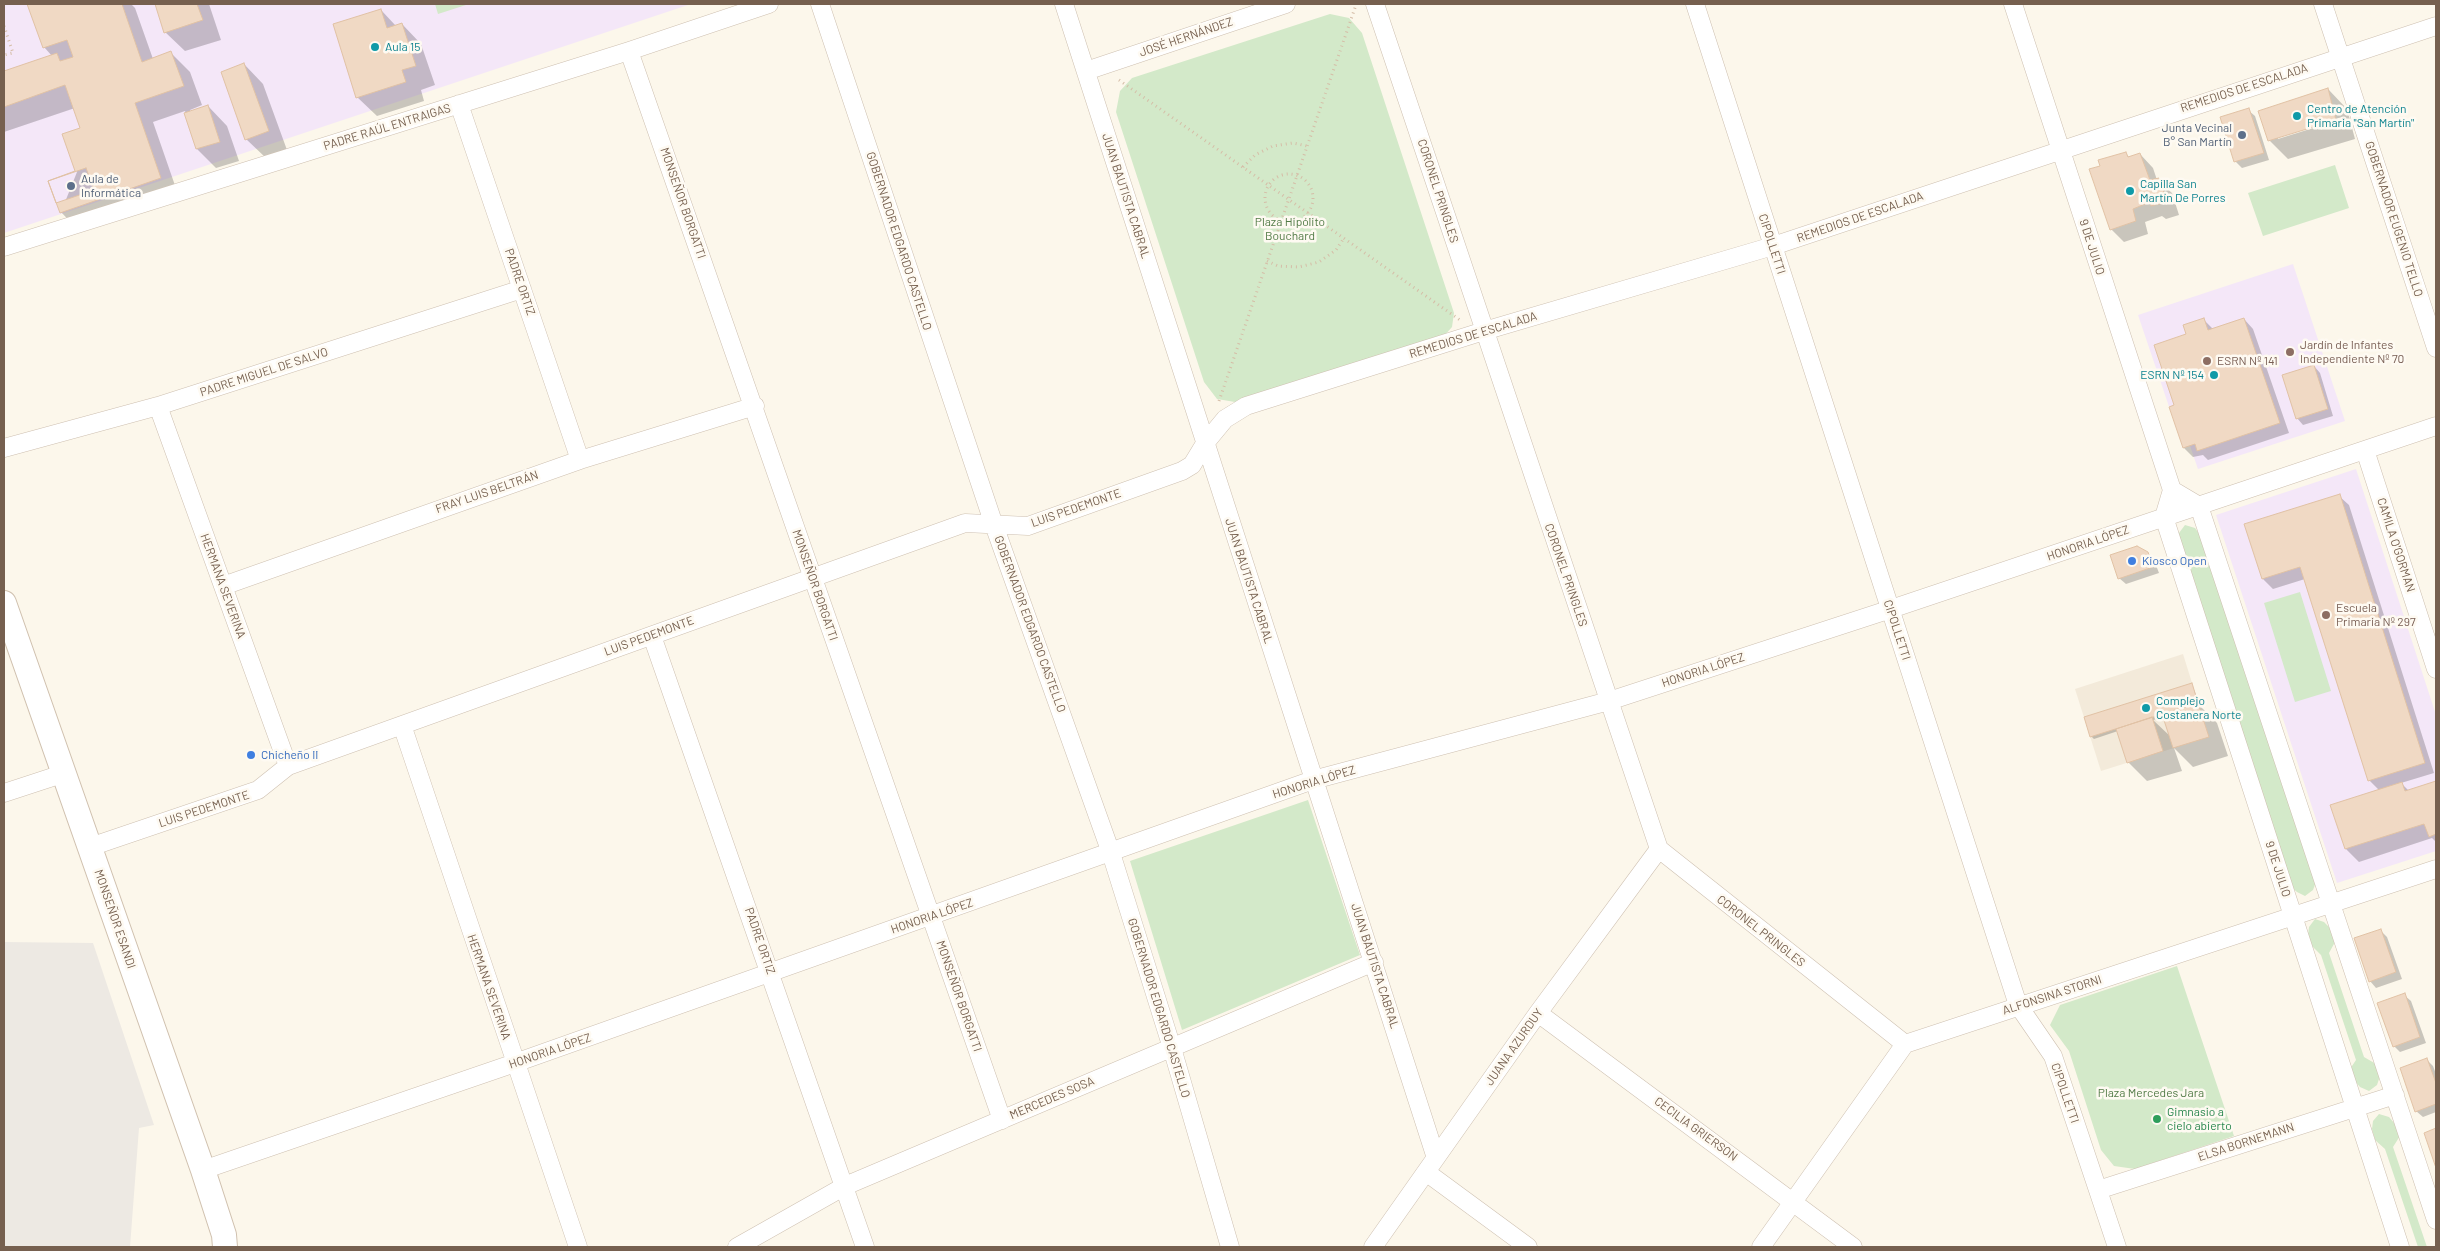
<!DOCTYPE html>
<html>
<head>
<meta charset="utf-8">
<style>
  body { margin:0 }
  #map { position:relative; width:2440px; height:1251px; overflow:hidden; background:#fcf7eb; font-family:Barlow,sans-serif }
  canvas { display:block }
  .frame { position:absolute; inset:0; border:5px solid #76604f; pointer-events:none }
</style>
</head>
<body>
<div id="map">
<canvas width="2440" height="1251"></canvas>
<div class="frame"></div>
</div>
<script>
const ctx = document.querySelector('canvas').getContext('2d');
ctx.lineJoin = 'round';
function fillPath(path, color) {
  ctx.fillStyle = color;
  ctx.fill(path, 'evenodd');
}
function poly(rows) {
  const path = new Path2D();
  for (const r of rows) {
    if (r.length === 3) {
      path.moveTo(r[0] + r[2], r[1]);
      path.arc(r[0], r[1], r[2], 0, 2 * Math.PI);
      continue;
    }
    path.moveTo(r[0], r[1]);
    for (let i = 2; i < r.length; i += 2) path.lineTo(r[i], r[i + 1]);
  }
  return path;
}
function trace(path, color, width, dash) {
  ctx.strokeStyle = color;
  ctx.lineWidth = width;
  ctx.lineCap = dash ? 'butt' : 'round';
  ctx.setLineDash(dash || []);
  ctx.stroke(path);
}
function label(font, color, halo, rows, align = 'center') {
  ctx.font = font + ' Barlow,sans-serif';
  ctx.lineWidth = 5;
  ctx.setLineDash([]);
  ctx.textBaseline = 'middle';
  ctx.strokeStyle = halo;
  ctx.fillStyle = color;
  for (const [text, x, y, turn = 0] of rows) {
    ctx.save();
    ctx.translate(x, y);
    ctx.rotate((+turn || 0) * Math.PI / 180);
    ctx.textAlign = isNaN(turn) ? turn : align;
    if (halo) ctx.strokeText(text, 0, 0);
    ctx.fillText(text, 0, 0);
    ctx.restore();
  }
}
const residential = poly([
  [2183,654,2209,737,2101,771,2075,689]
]);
const industrial = poly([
  [4,942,93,943,154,1125,139,1128,130,1247,4,1247]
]);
const education = poly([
  [4,4,691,4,4,233],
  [2293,264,2345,421,2198,469,2190,446,2183,448,2138,315],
  [2356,469,2436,715,2436,851,2337,883,2216,515]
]);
const green = poly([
  [435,4,469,4,438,14],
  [1330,14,1349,18,1362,33,1454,313,1452,327,1443,337,1241,403,1217,399,1204,382,1116,112,1120,91,1132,78],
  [2335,165,2349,208,2263,236,2248,193],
  [2185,525,2195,528,2201,536,2316,882,2313,890,2305,896,2297,892,2290,886,2178,541,2179,533],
  [2300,592,2331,691,2295,702,2264,603],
  [1308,800,1360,955,1182,1030,1130,861],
  [2315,919,2324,922,2331,929,2335,942,2329,953,2364,1057,2376,1064,2380,1076,2377,1085,2369,1091,2360,1087,2354,1080,2350,1069,2356,1060,2321,955,2311,945,2308,935,2309,927],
  [2177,966,2234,1136,2135,1169,2114,1166,2101,1150,2069,1051,2050,1025,2060,1005],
  [2379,1114,2389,1117,2395,1124,2400,1136,2393,1147,2427,1247,2418,1247,2385,1149,2375,1140,2372,1129,2373,1121]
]);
const shadow = poly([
  [32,4,131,4,135,8,153,59,171,53,190,72,202,105,190,110,190,112,208,106,227,126,239,161,216,168,197,149,185,111,153,122,179,197,80,232,61,212,77,172,82,128,75,108,4,132,4,72,52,56,44,47,29,5],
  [156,4,209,4,221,40,185,51,165,32],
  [381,10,396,26,402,24,421,44,435,85,421,90,424,101,377,116,357,97],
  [244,64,263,84,287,150,266,158,246,139],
  [2328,89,2347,109,2355,139,2288,159,2269,140],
  [2342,117,2342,119,2278,139,2278,136],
  [2248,110,2255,116,2269,160,2242,168,2235,161],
  [2125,153,2130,158,2140,154,2153,168,2157,180,2172,193,2179,215,2166,219,2162,216,2145,222,2148,234,2124,242,2111,229,2101,167],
  [2203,319,2214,330,2244,319,2253,329,2289,433,2208,460,2203,455,2193,457,2184,448,2176,406,2187,335],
  [2314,366,2320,373,2333,416,2303,425,2297,418],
  [2339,496,2349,505,2434,773,2401,783,2409,791,2436,783,2436,842,2432,838,2359,862,2346,849,2380,791,2369,780,2305,579,2273,589,2263,579,2246,525],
  [2148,553,2154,560,2159,573,2126,584,2119,578],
  [2192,685,2201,707,2217,723,2228,756,2193,767,2174,748,2182,771,2147,781,2128,762,2118,731,2094,739,2091,736],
  [2164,717,2171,737,2153,720],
  [2380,930,2387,937,2402,979,2376,988,2370,981],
  [2404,995,2411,1001,2426,1043,2400,1052,2394,1046],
  [2427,1060,2433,1066,2436,1074,2436,1112,2423,1117,2416,1111]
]);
const building = poly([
  [27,4,122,4,142,62,171,51,184,86,135,103,161,178,60,213,48,181,75,171,62,134,80,128,65,85,4,107,4,71,57,53,60,61,73,57,67,40,43,48,27,4],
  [155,4,197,4,203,20,164,33,155,4],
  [381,9,387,28,402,23,416,66,402,70,406,82,356,98,333,24,381,9],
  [244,63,269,131,245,140,221,72,244,63],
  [2328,88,2336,120,2268,141,2258,111,2328,88],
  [208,105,220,142,196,149,184,113,208,105],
  [2249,108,2264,153,2234,162,2220,117,2249,108],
  [2126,152,2128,157,2140,153,2150,180,2159,178,2167,202,2151,206,2150,202,2133,209,2136,221,2110,230,2089,169,2100,166,2098,160,2126,152],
  [86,168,94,190,56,203,48,181,86,168],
  [2204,318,2208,330,2244,318,2280,423,2197,451,2195,444,2183,448,2169,407,2174,405,2154,345,2186,334,2183,325,2204,318],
  [2314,365,2328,409,2296,419,2282,375,2314,365],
  [2340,494,2425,763,2368,781,2300,567,2262,579,2244,524,2340,494],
  [2137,546,2148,552,2153,567,2118,579,2110,555,2137,546],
  [2192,683,2198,703,2090,737,2084,717,2192,683],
  [2198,703,2209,737,2173,748,2162,714,2198,703],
  [2152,717,2163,751,2127,763,2116,729,2152,717],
  [2436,781,2436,834,2429,837,2424,824,2345,849,2330,805,2402,782,2405,791,2436,781],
  [2381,929,2396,972,2369,982,2354,938,2381,929],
  [2405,993,2420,1037,2393,1047,2377,1003,2405,993],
  [2427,1058,2436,1083,2436,1104,2415,1112,2400,1068,2427,1058],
  [2436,1128,2436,1168,2424,1133,2436,1128]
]);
const path = poly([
  [4,26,13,53,4,55],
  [1119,80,1460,320],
  [1243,167,1255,155,1273,146,1293,143,1307,146],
  [1289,198,24],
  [1267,261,1278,266,1299,267,1319,262,1336,250,1344,238],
  [1219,401,1356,5]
]);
const minor = poly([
  [820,4,994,525,1111,853,1172,1048,1230,1247],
  [1064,4,1436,1158],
  [1375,4,1659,849,1905,1044],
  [1695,4,2018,1005,2053,1056,2117,1247],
  [2013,4,2172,490,2164,517,2400,1247],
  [2323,4,2436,348],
  [629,51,1002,1120],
  [1086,71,1286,4],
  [459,104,580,460],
  [4,247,629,51,769,4],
  [158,406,288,766],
  [4,448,158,406,522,289],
  [2365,450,2436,669],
  [2172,490,2199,506,2436,1220],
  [223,586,580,460,755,406],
  [652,636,865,1247],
  [402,725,578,1247],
  [4,793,62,774],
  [90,847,258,790,288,766,965,523,1028,526,1182,471,1192,465,1206,442,1225,419,1246,406,1484,331,1773,246,2436,26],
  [1538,1013,1853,1247],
  [203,1170,515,1063,1313,780,1609,701,1891,609,2436,426],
  [1426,1172,1528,1247],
  [2098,1190,2395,1095],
  [737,1247,845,1186,1374,962],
  [1373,1247,1538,1013,1659,849],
  [1761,1247,1905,1044,2436,869]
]);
const secondary = poly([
  [4,603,203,1170,224,1235,225,1247]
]);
const markers = [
  [375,47,5,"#0f9aa8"],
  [2297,116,5,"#0f9aa8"],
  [2242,135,5,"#5c6f8a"],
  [71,186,5,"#5c6f8a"],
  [2130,191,5,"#0f9aa8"],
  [2290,352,5,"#8d6e63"],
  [2207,361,5,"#8d6e63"],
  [2214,375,5,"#0f9aa8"],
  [2132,561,5,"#3f7fe0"],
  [2326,615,5,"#8d6e63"],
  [2146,708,5,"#0f9aa8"],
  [251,755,5,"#3f7fe0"],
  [2157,1119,5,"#2e9e5b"]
];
const streetNames = [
  ["JOSÉ HERNÁNDEZ",1186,37,-19],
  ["REMEDIOS DE ESCALADA",2244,88,-18],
  ["PADRE RAÚL ENTRAIGAS",387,127,-17],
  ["CORONEL PRINGLES",1438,191,72],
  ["JUAN BAUTISTA CABRAL",1126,196,72],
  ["MONSEÑOR BORGATTI",683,203,71],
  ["REMEDIOS DE ESCALADA",1860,217,-19],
  ["GOBERNADOR EUGENIO TELLO",2394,219,72],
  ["GOBERNADOR EDGARDO CASTELLO",899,241,72],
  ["CIPOLLETTI",1772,244,72],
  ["9 DE JULIO",2092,247,72],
  ["PADRE ORTIZ",520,282,71],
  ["REMEDIOS DE ESCALADA",1473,335,-17],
  ["PADRE MIGUEL DE SALVO",264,372,-18],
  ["FRAY LUIS BELTRÁN",487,492,-19],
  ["LUIS PEDEMONTE",1076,508,-19],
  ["HONORIA LÓPEZ",2088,543,-19],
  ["CAMILA O'GORMAN",2396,545,72],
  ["CORONEL PRINGLES",1566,575,71],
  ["JUAN BAUTISTA CABRAL",1249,581,72],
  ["MONSEÑOR BORGATTI",815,585,71],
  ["HERMANA SEVERINA",223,586,70],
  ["GOBERNADOR EDGARDO CASTELLO",1030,624,70],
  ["CIPOLLETTI",1897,630,72],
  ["LUIS PEDEMONTE",649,636,-20],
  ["HONORIA LÓPEZ",1703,670,-18],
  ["HONORIA LÓPEZ",1314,782,-17],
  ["LUIS PEDEMONTE",204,809,-18],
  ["9 DE JULIO",2278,869,72],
  ["HONORIA LÓPEZ",932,916,-19],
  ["MONSEÑOR ESANDI",115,919,71],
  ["CORONEL PRINGLES",1761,931,38],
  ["PADRE ORTIZ",760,941,71],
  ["JUAN BAUTISTA CABRAL",1375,966,72],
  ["HERMANA SEVERINA",489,987,71],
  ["ALFONSINA STORNI",2052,995,-18],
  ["MONSEÑOR BORGATTI",959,996,71],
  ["GOBERNADOR EDGARDO CASTELLO",1159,1008,73],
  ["JUANA AZURDUY",1514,1047,-55],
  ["HONORIA LÓPEZ",550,1051,-19],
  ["CIPOLLETTI",2065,1093,71],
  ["MERCEDES SOSA",1052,1098,-23],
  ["CECILIA GRIERSON",1696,1129,36],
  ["ELSA BORNEMANN",2246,1142,-18]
];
const cultureNames = [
  ["Aula 15",385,47],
  ["Centro de Atención",2307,109],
  ["Primaria \"San Martín\"",2307,123],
  ["Capilla San",2140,184],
  ["Martín De Porres",2140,198],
  ["ESRN Nº 154",2204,375,"right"],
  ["Complejo",2156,701],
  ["Costanera Norte",2156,715]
];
const serviceNames = [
  ["Junta Vecinal",2232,128],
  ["B° San Martín",2232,142],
  ["Aula de",81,179,"left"],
  ["Informática",81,193,"left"]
];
const parkNames = [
  ["Plaza Hipólito",1290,222],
  ["Bouchard",1290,236],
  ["Plaza Mercedes Jara",2151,1093]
];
const educationNames = [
  ["Jardín de Infantes",2300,345],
  ["Independiente Nº 70",2300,359],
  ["ESRN Nº 141",2217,361],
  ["Escuela",2336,608],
  ["Primaria Nº 297",2336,622]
];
const shopNames = [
  ["Kiosco Open",2142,561],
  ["Chicheño II",261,755]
];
const leisureNames = [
  ["Gimnasio a",2167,1112],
  ["cielo abierto",2167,1126]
];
fillPath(residential, '#f3eada');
fillPath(industrial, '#ede9e3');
fillPath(education, '#f4e7f8');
fillPath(green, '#d3e9c9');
fillPath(shadow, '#0003');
fillPath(building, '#f0d9c4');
trace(building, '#e1c2a5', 1);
trace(minor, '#cec0b1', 19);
trace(secondary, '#d0c1af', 26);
trace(path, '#d5bda7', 3, [1, 4]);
trace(minor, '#fff', 18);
trace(secondary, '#fff', 24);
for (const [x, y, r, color] of markers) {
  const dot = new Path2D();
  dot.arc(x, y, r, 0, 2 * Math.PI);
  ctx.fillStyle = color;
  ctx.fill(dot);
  trace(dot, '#fefaf2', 2);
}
label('12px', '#76604f', '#fefaf2', streetNames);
label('12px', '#0d838f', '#fefaf2', cultureNames, 'left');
label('12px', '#4e5e75', '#fefaf2', serviceNames, 'right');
label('12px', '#527b47', '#fefaf2', parkNames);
label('12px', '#785e54', '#fefaf2', educationNames, 'left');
label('12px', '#366cbe', '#fefaf2', shopNames, 'left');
label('12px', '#27864d', '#fefaf2', leisureNames, 'left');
</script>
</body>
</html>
